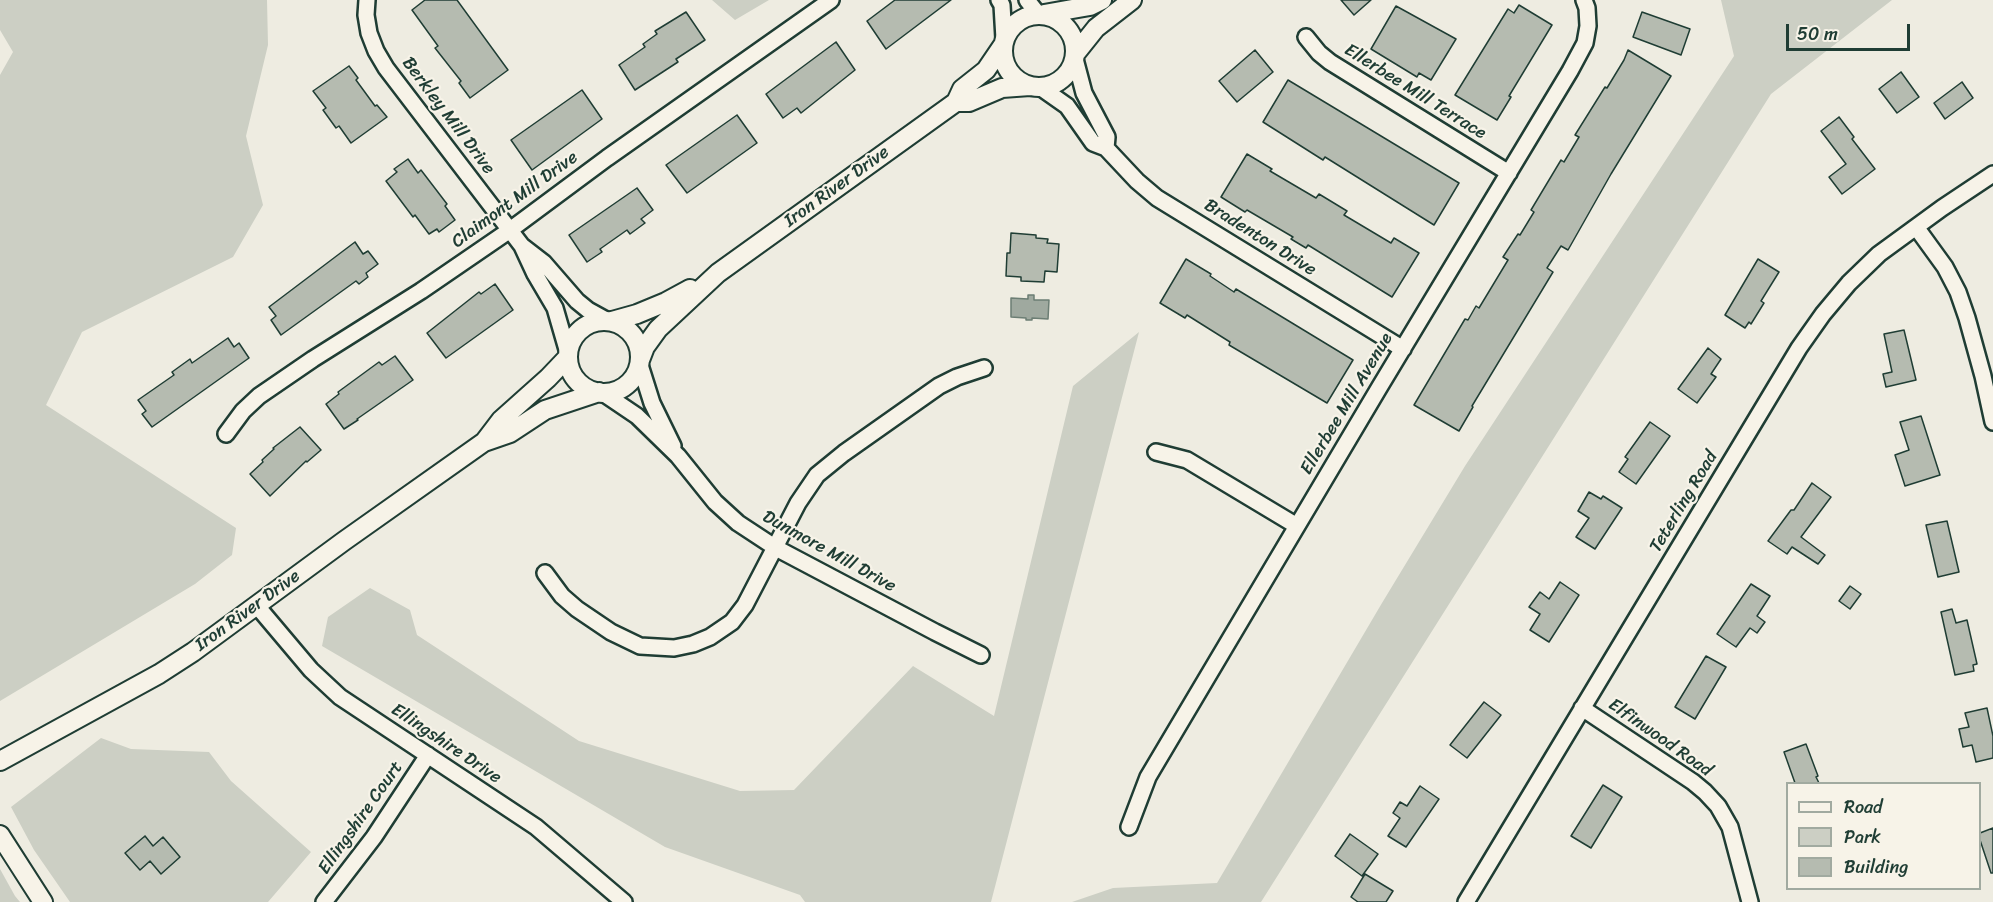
<!DOCTYPE html>
<html>
<head>
<meta charset="utf-8">
<style>
  body { margin:0 }
  #map { position:relative; width:1993px; height:902px; overflow:hidden; background:#eeece1; font-family:Sriracha,sans-serif }
  canvas { display:block }
  .legend { position:absolute; left:1786px; top:782px; width:195px; height:108px; box-sizing:border-box; background:#f7f3e8; border:2px solid #a1aaa0; margin:0; padding:8px 10px; list-style:none; font-size:18px; color:#1f3d34 }
  .legend li { display:flex; align-items:center; gap:12px; height:30px }
  .legend b { width:30px; border:2px solid #a1aaa0 }
  .scale { position:absolute; left:1786px; top:24px; width:124px; height:27px; box-sizing:border-box; border:3px solid #1f3d34; border-top:0; padding-left:8px; font-size:18px; line-height:21px; white-space:nowrap; color:#1f3d34; -webkit-text-stroke:4px #f7f3e8; paint-order:stroke }
</style>
</head>
<body>
<div id="map">
<canvas width="1993" height="902"></canvas>
<ul class="legend">
<li><b style="height:8px;background:#f7f3e8"></b>Road</li>
<li><b style="height:16px;background:#cccfc4"></b>Park</li>
<li><b style="height:16px;background:#b5bbb0"></b>Building</li>
</ul>
<div class="scale">50 m</div>
</div>
<script>
const ctx = document.querySelector('canvas').getContext('2d');
ctx.lineJoin = 'round';
function fillPath(path, color) {
  ctx.fillStyle = color;
  ctx.fill(path, 'evenodd');
}
function poly(rows) {
  const path = new Path2D();
  for (const r of rows) {
    if (r.length === 3) {
      path.moveTo(r[0] + r[2], r[1]);
      path.arc(r[0], r[1], r[2], 0, 2 * Math.PI);
      continue;
    }
    path.moveTo(r[0], r[1]);
    for (let i = 2; i < r.length; i += 2) path.lineTo(r[i], r[i + 1]);
  }
  return path;
}
function trace(path, color, width, dash) {
  ctx.strokeStyle = color;
  ctx.lineWidth = width;
  ctx.lineCap = dash ? 'butt' : 'round';
  ctx.setLineDash(dash || []);
  ctx.stroke(path);
}
function label(font, color, halo, rows, align = 'center') {
  ctx.font = font + ' Sriracha,sans-serif';
  ctx.lineWidth = 4.5;
  ctx.setLineDash([]);
  ctx.textBaseline = 'middle';
  ctx.strokeStyle = halo;
  ctx.fillStyle = color;
  for (const [text, x, y, turn = 0] of rows) {
    ctx.save();
    ctx.translate(x, y);
    ctx.rotate((+turn || 0) * Math.PI / 180);
    ctx.textAlign = isNaN(turn) ? turn : align;
    if (halo) ctx.strokeText(text, 0, 0);
    ctx.fillText(text, 0, 0);
    ctx.restore();
  }
}
const green = poly([
  [0,0,267,0,268,45,246,136,263,205,233,257,82,332,46,405,236,528,232,555,195,584,0,701,0,75,13,52,0,30],
  [712,0,769,0,735,20],
  [1721,0,1892,0,1771,94,1261,902,1072,902,1113,888,1217,883,1382,603,1465,466,1734,56],
  [1139,332,991,902,805,902,800,895,665,847,322,646,328,617,370,588,410,610,417,635,579,741,740,791,794,790,913,666,994,716,1073,386],
  [101,738,131,749,209,752,231,781,311,852,268,902,70,902,34,850,11,807],
  [0,869,15,896,20,902,0,902]
]);
const water = poly([
  [1028,295,1034,295,1034,300,1049,300,1048,319,1032,318,1032,320,1026,320,1026,318,1011,317,1011,298,1028,299,1028,295]
]);
const building = poly([
  [425,0,457,0,508,70,470,98,459,83,461,81,435,48,438,46,412,10,425,0],
  [895,0,951,0,886,49,867,21,895,0],
  [1341,0,1371,0,1354,15,1341,0],
  [1519,5,1552,25,1509,96,1511,97,1497,120,1455,95,1508,9,1514,13,1519,5],
  [1396,6,1456,39,1431,80,1419,73,1417,77,1371,49,1396,6],
  [686,12,705,40,676,59,678,62,635,90,619,65,645,47,643,44,657,34,655,31,686,12],
  [1642,12,1690,29,1681,55,1633,37,1642,12],
  [836,42,855,70,801,113,797,108,783,118,766,94,836,42],
  [1255,50,1273,72,1237,102,1219,81,1255,50],
  [1628,50,1671,76,1611,174,1568,250,1561,246,1547,268,1553,272,1472,406,1473,407,1459,431,1414,405,1465,319,1468,320,1476,306,1479,308,1508,260,1503,257,1518,234,1520,235,1534,212,1531,210,1561,160,1564,162,1579,137,1575,135,1605,87,1607,88,1624,60,1628,50],
  [349,66,358,78,356,80,375,106,377,105,387,117,351,143,339,126,336,128,323,110,326,108,313,91,349,66],
  [1901,72,1919,97,1897,113,1879,89,1901,72],
  [1288,80,1459,183,1434,225,1325,157,1323,160,1263,122,1288,80],
  [1962,82,1973,98,1945,119,1934,103,1962,82],
  [582,90,602,119,532,170,511,140,582,90],
  [737,115,757,143,687,193,666,165,737,115],
  [1839,117,1854,137,1852,139,1875,169,1842,194,1829,177,1846,164,1821,131,1839,117],
  [1247,154,1272,169,1270,171,1316,198,1319,194,1347,211,1344,215,1391,243,1394,238,1419,253,1392,297,1308,245,1306,248,1291,239,1293,237,1247,210,1245,212,1221,197,1247,154],
  [408,159,418,173,421,170,447,204,445,206,455,220,439,232,437,229,429,234,415,215,413,217,386,181,397,172,394,169,408,159],
  [637,188,653,210,641,219,645,223,630,234,627,230,600,249,602,252,587,262,569,235,637,188],
  [1011,233,1036,235,1036,238,1048,239,1047,243,1059,244,1057,272,1045,271,1044,282,1021,281,1021,277,1006,276,1007,253,1010,253,1011,233],
  [355,242,363,254,368,251,378,264,366,273,368,277,359,284,356,281,281,335,271,320,276,316,269,307,355,242],
  [1186,259,1211,274,1210,276,1234,292,1236,289,1353,360,1327,403,1229,345,1230,342,1187,315,1185,318,1160,303,1186,259],
  [1758,259,1779,272,1761,301,1764,303,1751,324,1749,322,1745,328,1725,315,1758,259],
  [495,284,513,310,446,358,427,333,479,292,481,294,495,284],
  [1904,330,1916,380,1886,387,1883,374,1892,372,1884,334,1904,330],
  [228,338,234,347,239,343,249,358,152,427,142,414,146,411,138,400,174,375,172,372,190,359,192,363,228,338],
  [1708,348,1721,359,1711,374,1716,377,1697,403,1678,389,1708,348],
  [395,356,413,380,357,419,358,420,344,429,326,404,339,394,338,392,379,362,382,365,395,356],
  [1921,416,1940,475,1905,486,1895,455,1909,450,1900,422,1921,416],
  [1650,422,1670,436,1636,484,1619,472,1628,459,1625,457,1650,422],
  [300,427,321,450,307,462,306,461,270,496,250,474,263,462,262,460,274,449,273,448,300,427],
  [1812,483,1831,497,1801,537,1825,555,1818,564,1792,547,1787,554,1768,541,1791,510,1794,510,1812,483],
  [1589,492,1601,499,1603,496,1622,508,1595,549,1576,537,1589,518,1578,511,1589,492],
  [1947,521,1959,572,1938,577,1926,525,1947,521],
  [1560,582,1579,595,1549,642,1530,630,1540,614,1529,607,1540,592,1549,599,1560,582],
  [1751,584,1770,596,1757,616,1765,622,1757,633,1750,628,1736,647,1717,634,1751,584],
  [1850,586,1861,594,1850,609,1839,601,1850,586],
  [1952,609,1956,623,1967,620,1977,664,1973,665,1974,671,1955,675,1941,612,1952,609],
  [1706,656,1726,667,1695,719,1675,707,1706,656],
  [1484,702,1501,715,1467,758,1450,745,1484,702],
  [1987,708,1993,736,1993,758,1976,762,1972,745,1963,747,1959,729,1969,727,1965,713,1987,708],
  [1806,744,1818,776,1816,777,1819,783,1795,783,1784,752,1806,744],
  [1603,785,1622,797,1591,848,1571,836,1603,785],
  [1420,786,1439,799,1406,847,1388,836,1400,818,1393,813,1400,802,1407,806,1420,786],
  [1993,828,1993,873,1991,873,1980,840,1980,833,1993,828],
  [1350,834,1378,854,1362,876,1335,856,1350,834],
  [145,836,153,846,163,837,180,857,161,874,150,861,140,870,125,853,145,836],
  [1365,874,1393,891,1386,902,1358,902,1351,897,1365,874]
]);
const minor = poly([
  [367,0,366,15,369,33,376,51,386,68,522,246],
  [999,0,1002,5,1004,39],
  [1027,0,1038,14],
  [1306,37,1319,53,1330,62,1509,173],
  [1075,59,1084,93,1107,137,1106,148],
  [1040,87,1067,106,1093,143,1106,148,1137,181,1157,198,1403,349],
  [1916,227,1945,267,1958,292,1967,318,1983,376,1993,422],
  [568,353,555,308,535,274,522,246,544,263,577,301,588,310,608,321],
  [640,365,652,403,673,446],
  [603,393,637,416,678,456,715,502,738,523,776,548,935,632,981,655],
  [226,434,243,411,259,396,313,359,421,291,510,230,607,158,831,0],
  [1156,452,1187,460,1297,526],
  [545,573,562,596,577,609,611,632,640,646,674,648,693,644,710,637,732,622,745,605,798,503,817,475,844,453,939,386,957,377,984,368],
  [257,606,311,670,340,697,536,827,624,902],
  [1582,708,1693,782,1705,792,1718,806,1730,827,1750,902],
  [1129,827,1148,777,1379,388,1570,71,1585,43,1588,26,1587,8,1584,0],
  [324,902,374,837,428,755],
  [1466,902,1799,348,1823,314,1849,283,1879,254,1942,208,1993,174]
]);
const tertiary = poly([
  [1044,14,1090,6,1102,0],
  [1039,51,36],
  [1076,53,1096,28,1132,0],
  [956,102,969,102,1002,88,1030,86],
  [604,357,36],
  [612,321,637,314,666,302,690,289],
  [640,360,645,347,658,329,718,273,956,102,962,89,986,70,1003,45],
  [485,441,501,420,548,378,568,357],
  [0,761,159,674,193,652,344,541,484,442,510,433,545,410,599,392],
  [0,835,43,902]
]);
const streetNames = [
  ["Ellerbee Mill Terrace",1415,92,32],
  ["Berkley Mill Drive",448,116,53],
  ["Iron River Drive",837,187,-36],
  ["Claimont Mill Drive",515,200,-36],
  ["Bradenton Drive",1260,238,32],
  ["Ellerbee Mill Avenue",1347,404,-59],
  ["Teterling Road",1684,502,-59],
  ["Dunmore Mill Drive",829,552,29],
  ["Iron River Drive",248,611,-36],
  ["Elfinwood Road",1660,738,35],
  ["Ellingshire Drive",446,744,34],
  ["Ellingshire Court",361,818,-55]
];
fillPath(green, '#cccfc4');
fillPath(water, '#9fa99f');
trace(water, '#6c7e74', 1.5);
fillPath(building, '#b5bbb0');
trace(building, '#1f3d34', 1.5);
trace(minor, '#1f3d34', 20);
trace(tertiary, '#1f3d34', 22);
trace(minor, '#f7f3e8', 15);
trace(tertiary, '#f7f3e8', 18);
label('18px', '#1f3d34', '#f7f3e8', streetNames);
</script>
</body>
</html>
